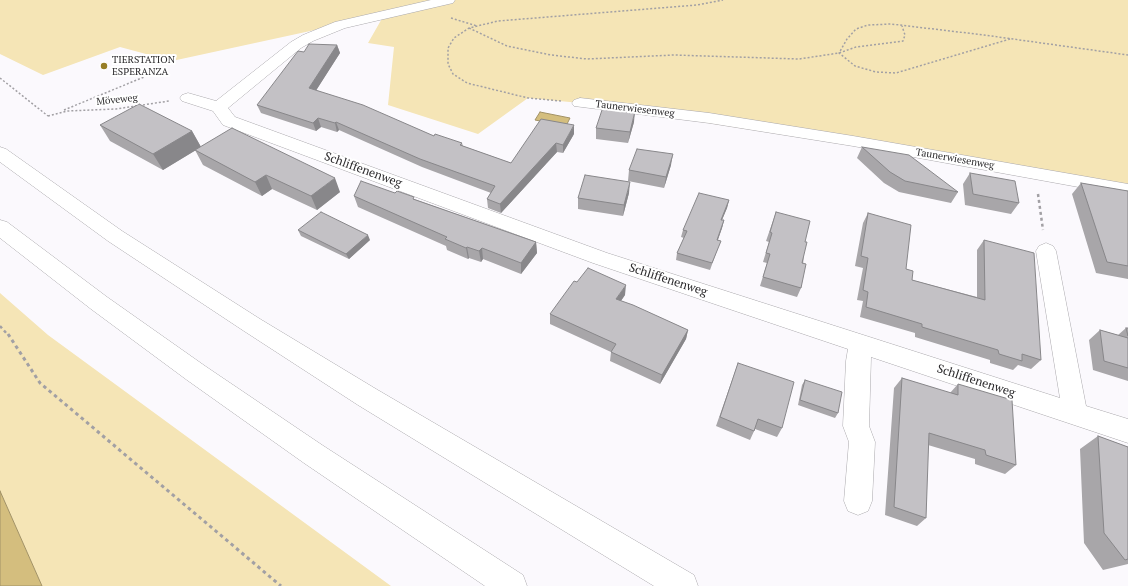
<!DOCTYPE html>
<html>
<head>
<meta charset="utf-8">
<style>
  body { margin:0 }
  canvas { display:block; background:#fbf9fd }
</style>
</head>
<body>
<canvas width="1128" height="586"></canvas>
<script>
const ctx = document.querySelector('canvas').getContext('2d');
ctx.lineJoin = 'round';
function fillPath(path, color) {
  ctx.fillStyle = color;
  ctx.fill(path, 'evenodd');
}
function poly(rows) {
  const path = new Path2D();
  for (const r of rows) {
    path.moveTo(r[0], r[1]);
    for (let i = 2; i < r.length; i += 2) path.lineTo(r[i], r[i + 1]);
  }
  return path;
}
function trace(path, color, width, dash) {
  ctx.strokeStyle = color;
  ctx.lineWidth = width;
  ctx.lineCap = dash ? 'butt' : 'round';
  ctx.setLineDash(dash || []);
  ctx.stroke(path);
}
function label(font, color, halo, rows, align = 'center') {
  ctx.font = font + ' "PT Serif",serif';
  ctx.lineWidth = 4;
  ctx.setLineDash([]);
  ctx.textBaseline = 'middle';
  ctx.strokeStyle = halo;
  ctx.fillStyle = color;
  for (const [text, x, y, turn = 0] of rows) {
    ctx.save();
    ctx.translate(x, y);
    ctx.rotate((+turn || 0) * Math.PI / 180);
    ctx.textAlign = isNaN(turn) ? turn : align;
    if (halo) ctx.strokeText(text, 0, 0);
    ctx.fillText(text, 0, 0);
    ctx.restore();
  }
}
const green = poly([
  [0,0,1128,0,1128,190,1035,174,580,103,528,98,478,134,388,105,394,47,368,43,384,15,172,61,120,47,43,75,0,54],
  [0,293,48,335,391,586,42,586,0,491]
]);
const water = poly([
  [540,112,570,118,566,126,535,120,540,112],
  [0,491,42,586,0,586,0,491]
]);
const pathFar2 = poly([
  [451,18,477,26],
  [469,28,507,46,551,55,587,59,674,55,799,59,839,53,856,47,903,41,905,35,902,26],
  [1010,39,896,73,876,72,855,66,839,53,847,39,856,29,868,25,891,24,984,35,1128,55],
  [0,78,48,116],
  [561,101,528,98,467,83,453,74,448,64,448,48,454,38,469,28,498,21,697,5,723,0],
  [64,110,144,77],
  [48,116,67,111,116,109,169,101]
]);
const pathFar1 = poly([
  [1038,194,1043,230],
  [0,326,8,335]
]);
const path = poly([
  [8,334,40,383,281,586]
]);
const minor = poly([
  [431,0,455,0,453,3,345,28,313,41,301,48,228,108,235,117,607,253,1060,398,1036,251,1039,246,1046,243,1053,246,1056,251,1086,406,1128,419,1128,443,871,357,869,426,875,442,872,501,868,511,858,515,848,511,844,501,849,442,843,426,846,361,848,349,593,263,223,125,213,111,182,101,180,98,182,95,188,93,216,101,291,42,303,35,335,22,431,0],
  [580,98,709,113,853,136,1128,184,1128,196,853,146,709,123,574,106,572,103,574,100,580,98]
]);
const highway = poly([
  [0,147,6,149,122,231,260,319,376,389,694,575,698,586,654,586,358,405,244,331,108,241,0,162,0,147],
  [0,220,7,222,107,297,205,366,322,445,523,575,527,586,485,586,304,463,187,380,91,309,0,238,0,220]
]);
const wall = poly([
  [337,45,340,53,316,90,434,136,462,143,463,146,511,163,574,134,563,153,557,152,501,213,488,208,487,199,491,193,422,167,339,130,337,132,321,127,316,131,261,113,257,105,304,52],
  [634,122,628,143,596,139,596,128],
  [100,125,192,131,201,147,163,170,110,141],
  [862,147,958,192,951,203,899,192,884,183,857,158],
  [195,150,340,192,317,210,272,189,262,196,203,165],
  [671,165,664,188,628,181,629,170],
  [970,173,1019,203,1011,214,965,205,963,184],
  [1081,183,1128,191,1128,279,1096,273,1072,194],
  [629,193,623,216,578,209,578,198],
  [354,196,414,199,536,242,537,253,521,274,483,259,481,262,469,258,468,259,447,250,446,246,358,207],
  [729,200,727,208,722,220,724,220,722,228,718,240,718,248,710,270,676,260,677,253,684,238,681,237,683,230],
  [776,212,805,242,801,288,797,297,760,286,767,263,763,262,769,242,766,241],
  [868,213,906,269,912,280,977,297,977,250,984,240,1041,360,1031,369,1018,365,1013,370,990,363,990,360,915,337,915,333,860,317,863,301,857,300,863,268,855,266,863,223],
  [298,230,370,240,349,259,301,236],
  [625,295,621,301,688,330,686,339,660,384,610,361,611,352,550,324,550,314],
  [1126,328,1128,328,1128,381,1093,370,1089,340,1100,330,1118,335],
  [738,363,782,428,777,437,755,429,750,440,716,426],
  [902,378,950,393,958,384,1016,465,1005,474,975,464,975,459,928,445,926,518,917,526,885,515,894,388],
  [805,380,838,413,835,418,798,405,802,385],
  [1098,436,1128,447,1128,564,1103,570,1084,543,1080,449]
]);
const shadedWall = poly([
  [337,45,340,53,312,97,309,88],
  [635,111,634,122,628,143,630,132],
  [318,118,321,127,316,131,313,123],
  [336,122,339,130,337,132,335,123],
  [574,125,574,134,563,153,563,145],
  [192,131,201,147,163,170,153,154],
  [556,143,557,152,501,213,500,204],
  [673,154,671,165,664,188,666,177],
  [266,175,272,189,262,196,255,182],
  [335,178,340,192,317,210,311,196],
  [630,182,629,193,623,216,624,205],
  [729,200,727,208,719,227,721,220],
  [724,220,722,228,715,247,717,240],
  [368,235,370,240,349,259,346,254],
  [536,242,537,253,521,274,521,263],
  [467,247,469,258,468,259,466,248],
  [482,248,483,259,481,262,479,251],
  [626,285,625,295,615,309,616,299],
  [688,330,686,339,660,384,662,375]
]);
const building = poly([
  [309,44,337,45,309,88,363,105,434,136,435,134,462,143,460,145,511,163,541,119,574,125,563,145,556,143,500,204,487,199,495,186,420,159,336,122,335,123,318,118,313,123,257,105,298,51,304,52,309,44],
  [139,104,192,131,153,154,100,125,139,104],
  [603,107,635,111,630,132,596,128,603,107],
  [232,128,335,178,311,196,266,175,255,182,195,150,232,128],
  [862,147,909,155,958,192,905,181,890,172,862,147],
  [637,149,673,154,666,177,629,170,637,149],
  [970,173,1015,181,1019,203,973,194,970,173],
  [585,175,630,182,624,205,578,198,585,175],
  [361,181,395,193,397,191,414,197,413,199,536,242,521,263,482,248,479,251,467,247,466,248,445,239,447,237,354,196,361,181],
  [1081,183,1128,191,1128,266,1107,262,1081,183],
  [699,193,729,200,721,220,724,220,717,240,721,241,712,263,677,253,687,231,683,230,699,193],
  [321,212,368,235,346,254,298,230,321,212],
  [776,212,810,221,805,242,807,242,802,263,806,264,801,288,763,277,770,254,766,253,772,233,770,232,776,212],
  [868,213,911,225,906,269,913,271,912,280,985,300,984,240,1034,253,1041,360,1022,354,1022,361,999,354,998,350,922,327,922,324,866,307,868,292,863,290,868,258,861,256,868,213],
  [588,268,626,285,616,299,633,305,688,330,662,375,611,352,616,344,550,314,574,281,577,282,588,268],
  [1126,328,1128,328,1128,336,1126,328],
  [1100,330,1128,338,1128,368,1104,361,1100,330],
  [738,363,794,382,782,428,758,419,754,431,720,417,738,363],
  [902,378,958,395,958,384,1012,400,1016,465,986,455,985,450,929,433,926,518,894,507,902,378],
  [805,380,842,392,838,413,800,400,805,380],
  [1098,436,1128,447,1128,559,1125,560,1104,533,1098,436]
]);
const markers = [
  [104,66,4,"#977d25"]
];
const farPoinames = [
  ["TIERSTATION",112,60],
  ["ESPERANZA",112,72]
];
const farStreetnames = [
  ["Möveweg",117,100,-6],
  ["Taunerwiesenweg",635,109,7],
  ["Taunerwiesenweg",955,159,10]
];
const streetNames = [
  ["Schliffenenweg",363,170,20],
  ["Schliffenenweg",668,280,18],
  ["Schliffenenweg",976,381,18]
];
fillPath(green, '#f5e5b6');
fillPath(water, '#d4be7e');
trace(water, '#a29266', 1);
trace(minor, '#aba9ad', 1);
trace(highway, '#aba9ad', 1);
trace(pathFar2, '#a2a0a4', 1.5, [2, 2]);
trace(pathFar1, '#a2a0a4', 2.5, [3, 3]);
trace(path, '#a2a0a4', 3, [3.5, 3.5]);
fillPath(minor, '#fff');
fillPath(highway, '#fff');
fillPath(wall, '#a8a6a9');
fillPath(shadedWall, '#88878a');
fillPath(building, '#c3c1c5');
trace(building, '#88878a', 1);
for (const [x, y, r, color] of markers) {
  const dot = new Path2D();
  dot.arc(x, y, r, 0, 2 * Math.PI);
  ctx.fillStyle = color;
  ctx.fill(dot);
  trace(dot, '#fff', 1.5);
}
label('10px', '#2c2b2d', '#fff', farPoinames, 'left');
label('10px', '#2c2b2d', '#fff', farStreetnames);
label('12px', '#2c2b2d', '#fff', streetNames);
</script>
</body>
</html>
